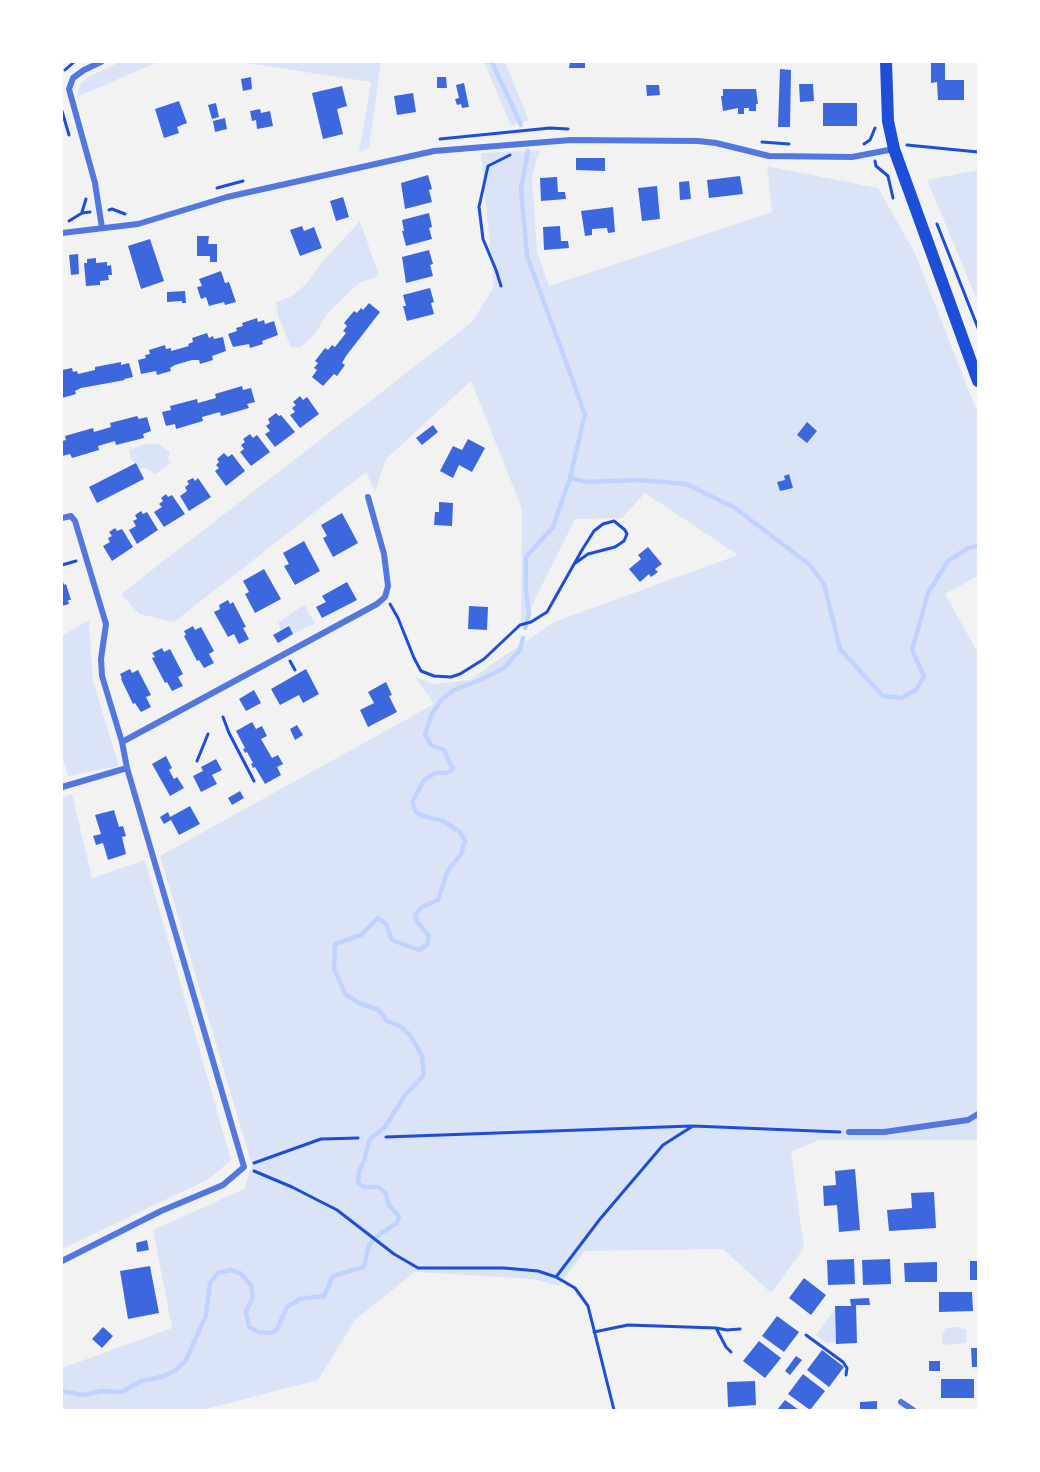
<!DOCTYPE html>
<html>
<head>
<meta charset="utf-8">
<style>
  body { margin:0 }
  #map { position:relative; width:1040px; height:1472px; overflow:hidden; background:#f2f2f2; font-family:Barlow,sans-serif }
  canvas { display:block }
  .frame { position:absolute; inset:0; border:63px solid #fff; pointer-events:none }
</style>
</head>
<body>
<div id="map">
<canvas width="1040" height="1472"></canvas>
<div class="frame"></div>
</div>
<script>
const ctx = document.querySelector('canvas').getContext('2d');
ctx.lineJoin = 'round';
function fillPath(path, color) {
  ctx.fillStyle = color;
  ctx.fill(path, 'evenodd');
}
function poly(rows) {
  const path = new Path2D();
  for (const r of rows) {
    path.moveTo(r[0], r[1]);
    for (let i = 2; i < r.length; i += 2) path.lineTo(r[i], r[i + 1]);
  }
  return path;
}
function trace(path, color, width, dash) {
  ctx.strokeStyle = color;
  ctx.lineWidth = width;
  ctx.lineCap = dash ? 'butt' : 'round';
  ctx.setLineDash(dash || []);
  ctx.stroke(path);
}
const green = poly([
  [120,62,158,62,77,97,80,84,90,76],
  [240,62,381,62,369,148,359,152,371,82],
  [484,62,505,62,529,120,511,126],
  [540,150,532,176,537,252,549,286,772,212,767,166,878,188,914,251,978,414,978,576,945,594,978,653,978,1140,819,1140,791,1152,804,1248,771,1293,723,1249,585,1251,559,1286,533,1279,415,1272,355,1320,318,1380,202,1410,62,1410,62,1368,172,1328,153,1230,244,1189,252,1165,160,856,434,704,415,677,434,684,469,680,554,622,738,555,645,493,622,518,575,519,521,627,522,509,471,381,386,459,375,492,366,472,174,622,139,614,121,594,472,322,494,287,481,153],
  [978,170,978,302,927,180],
  [360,221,379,276,359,283,328,313,314,335,300,348,291,347,278,316,276,302,292,296,305,285,322,262],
  [144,444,159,444,170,452,168,459,171,463,155,474,145,468,139,469,131,459,129,450],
  [302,606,305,606,315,623,293,634,289,627,281,631,278,623],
  [89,620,93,681,119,766,68,776,62,756,62,636],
  [72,794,92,878,145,860,231,1160,209,1179,62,1249,62,797],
  [835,1309,836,1342,827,1343,816,1335],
  [959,1327,967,1330,966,1343,942,1345,942,1334,946,1328]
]);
const stream = poly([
  [492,62,521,125],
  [570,478,588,482,638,480,686,484,735,508,810,565,824,584,840,649,883,696,901,698,916,690,924,676,912,650,928,593,948,561,968,548,978,546],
  [525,628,529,614,526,592,526,557,553,527,570,478,585,414,527,256,521,189,528,151],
  [62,1391,83,1395,102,1391,122,1392,141,1381,161,1377,175,1371,186,1360,206,1315,210,1283,218,1273,230,1270,240,1273,251,1285,253,1298,246,1311,249,1327,259,1332,271,1333,277,1329,287,1307,300,1299,324,1296,333,1276,364,1267,369,1245,381,1233,397,1223,399,1216,388,1204,386,1193,378,1187,364,1187,358,1183,359,1172,364,1161,370,1139,385,1127,405,1095,424,1075,422,1056,410,1035,400,1026,387,1021,379,1010,361,1004,346,995,334,969,335,944,361,935,378,918,386,924,392,940,419,950,427,945,429,936,417,921,415,915,422,907,438,900,447,872,461,854,465,841,460,832,443,821,423,816,416,812,412,802,424,780,435,773,447,773,453,769,444,750,431,745,425,734,432,714,441,700,454,690,480,680,504,668,520,650,523,638]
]);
const building = poly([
  [570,62,585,62,585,68,569,68],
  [931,62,945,62,945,80,964,80,964,100,938,100,937,82,931,83],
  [780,69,791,70,790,127,778,127],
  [251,77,252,89,243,91,241,79],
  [437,77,446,77,447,88,437,88],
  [464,83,469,107,462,108,461,104,457,105,455,99,459,98,456,85],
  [799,84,813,84,814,101,800,102],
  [646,85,659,85,660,95,647,96],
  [342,86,347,106,337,109,343,134,323,139,312,93],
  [723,89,756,89,758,104,756,104,756,111,749,111,749,108,744,108,744,114,738,114,738,108,723,111,721,96,723,96],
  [413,93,416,112,397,115,394,96],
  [179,101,187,123,177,127,179,133,164,138,155,109],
  [216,103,219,117,212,119,208,105],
  [823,103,857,103,857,126,823,126],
  [260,109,261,113,270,111,273,126,257,129,256,120,252,121,250,111],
  [225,118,227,129,215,132,213,121],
  [576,158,605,158,605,171,576,170],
  [428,175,432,189,429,190,432,202,405,209,401,183],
  [740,176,743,194,709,198,707,180],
  [557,177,558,192,565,192,566,199,541,201,540,178],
  [689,181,691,199,680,200,679,182],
  [657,186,660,219,642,221,638,188],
  [343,197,349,217,336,221,330,201],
  [613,207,615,232,608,233,607,228,592,229,592,235,585,236,581,211],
  [429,213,432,227,429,228,432,239,406,246,402,231,404,231,402,220],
  [302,226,304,231,314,227,322,248,300,256,290,230],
  [560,226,561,241,568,241,569,248,544,250,543,227],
  [197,236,209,236,208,244,217,244,217,262,210,262,210,256,197,256],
  [150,239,164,281,141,289,128,246],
  [429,250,433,264,430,265,433,276,406,283,402,257],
  [78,254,79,274,71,275,69,255],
  [96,258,96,263,107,262,107,266,111,265,112,275,108,275,109,280,100,281,100,285,86,286,84,263,87,263,87,259],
  [221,271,225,283,229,282,236,302,225,305,224,302,209,306,206,297,201,299,197,287,202,286,199,279],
  [430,288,434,302,431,303,434,314,407,321,403,306,406,306,403,295],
  [185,291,186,303,182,303,182,301,167,302,167,292],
  [369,303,380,312,346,356,342,363,345,365,337,376,334,374,323,386,312,377,317,370,314,368,318,363,315,361,325,348,328,350,332,345,335,347,346,333,343,331,347,326,344,323,354,311,357,313,361,308,363,310],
  [257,318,258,322,264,320,265,324,274,321,278,335,262,341,263,344,250,348,249,344,233,347,228,334,237,331,236,328,243,326,242,323],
  [207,333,209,338,213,336,214,339,223,337,226,351,212,356,213,360,200,364,199,360,192,360,175,365,170,368,171,371,157,375,156,371,141,374,138,360,146,358,145,355,150,354,149,350,165,345,166,349,171,348,171,351,189,346,188,344,193,342,192,338],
  [121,362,121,365,129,363,133,377,124,379,125,380,81,388,75,391,76,394,62,398,62,370,72,368,73,372,77,371,78,374,95,370,95,367],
  [242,386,243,390,251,388,255,402,247,404,249,408,221,416,220,412,202,417,203,421,176,429,175,424,166,426,162,412,171,410,170,406,197,399,198,403,216,398,215,394],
  [300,396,303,400,307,397,319,414,300,428,290,415,295,412,292,408,296,405,293,402],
  [276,413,279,416,281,415,295,432,275,447,265,434,270,431,266,426,270,423,268,419],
  [137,416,139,419,147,417,151,431,143,434,144,438,116,445,115,441,98,446,99,450,72,458,70,454,62,456,62,441,66,440,65,436,93,428,94,432,111,427,110,423],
  [807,422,817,431,807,443,797,435],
  [433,425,438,432,422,445,416,438],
  [250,434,253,438,257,435,270,452,251,466,240,452,244,449,241,445,245,442,243,439],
  [468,439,485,448,472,472,459,465,453,478,440,471,453,446,462,450],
  [224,453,228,457,232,454,245,471,226,486,215,471,219,468,216,465,219,462,217,459],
  [136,463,144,479,97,503,89,487],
  [789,474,793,488,780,491,777,482,785,480,784,476],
  [193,478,195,481,198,478,211,497,189,511,180,496,187,491,185,487,189,484,187,481],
  [166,494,168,497,172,495,185,514,164,527,154,512,162,507,159,504,163,501,161,498],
  [439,502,453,503,452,526,434,525,435,512,439,512],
  [141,511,143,514,147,512,158,530,137,544,129,530,136,526,133,521,137,519,135,515],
  [342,513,358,543,333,557,323,538,327,536,321,525],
  [115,528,117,531,122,529,133,547,112,561,103,546,110,542,108,538,112,536,109,532],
  [304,541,320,571,295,585,284,566,289,564,283,553],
  [648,547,662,564,655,569,658,572,651,577,649,574,640,582,629,569,641,559,638,555],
  [264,569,281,599,255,613,245,594,249,592,243,581],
  [62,578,64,585,66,584,71,600,68,600,69,604,62,606],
  [347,582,357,600,322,618,316,607,326,602,322,596],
  [228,600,230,604,233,602,246,627,243,628,249,639,239,644,234,634,228,637,214,612,220,609,219,605],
  [469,606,488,607,487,630,468,629],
  [193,626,195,630,201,627,214,651,209,654,214,663,204,668,199,660,197,661,184,636,186,635,184,631],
  [289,626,293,634,278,643,273,635],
  [162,648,164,652,170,649,183,674,178,677,183,686,172,691,167,682,165,683,152,658,155,657,152,653],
  [130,669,132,673,138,670,151,695,146,697,151,707,141,712,135,703,133,704,121,679,122,678,120,674],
  [306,669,319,694,303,703,299,695,280,705,271,689],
  [386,682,392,695,389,696,397,712,368,727,360,710,374,703,368,692],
  [254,690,261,703,246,711,239,699],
  [252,722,256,729,262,726,267,736,261,739,272,758,278,755,283,764,277,767,281,775,265,784,255,767,253,768,251,764,253,763,247,752,245,753,243,749,245,748,236,731],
  [297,725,303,735,295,740,290,729],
  [166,756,172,768,169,770,174,779,177,777,184,788,170,796,152,764],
  [216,759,222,770,212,775,217,784,201,792,193,776,203,771,201,767],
  [240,791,244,798,232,805,228,798],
  [190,806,200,824,179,835,171,820,164,824,160,817,168,812,170,817],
  [114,810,119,827,123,826,126,836,122,837,126,854,108,860,103,843,96,845,93,836,101,834,95,815],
  [855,1169,860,1230,839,1232,837,1205,824,1206,823,1186,836,1185,835,1171],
  [934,1192,936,1228,889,1231,887,1210,912,1208,911,1193],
  [147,1240,149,1250,137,1252,136,1243],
  [854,1259,855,1284,828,1285,827,1260],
  [890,1259,891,1284,863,1285,862,1260],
  [970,1261,978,1261,978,1280,970,1280],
  [937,1262,937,1282,905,1282,904,1263],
  [150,1266,159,1313,128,1319,120,1271],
  [804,1278,826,1295,811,1315,789,1298],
  [939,1292,972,1292,973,1311,939,1312],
  [869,1298,870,1305,856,1305,857,1343,836,1344,835,1306,851,1306,850,1299],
  [777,1316,799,1332,784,1352,762,1336],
  [103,1327,113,1336,102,1348,92,1339],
  [759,1341,781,1358,765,1378,743,1361],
  [971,1348,978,1348,978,1367,972,1367],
  [822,1350,844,1367,829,1387,807,1370],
  [796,1356,802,1360,790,1375,785,1371],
  [929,1361,940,1361,940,1371,929,1371],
  [803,1374,825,1391,810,1410,788,1394],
  [941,1379,974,1379,974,1398,941,1398],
  [755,1381,756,1405,728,1407,727,1382],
  [785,1400,799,1410,777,1410],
  [877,1401,877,1410,860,1410,860,1402]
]);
const path = poly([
  [65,70,74,62],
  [62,111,69,135],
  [440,139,550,128,568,129],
  [762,142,789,144],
  [864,144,870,140,875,128],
  [907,145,978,152],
  [875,161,876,166,888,176,893,198],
  [217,188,243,181],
  [109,210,112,209,125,214],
  [82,212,86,199],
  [69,221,82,213,90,212],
  [937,224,978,328],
  [501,286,496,270,483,239,479,207,488,166,510,155],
  [62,565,76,561],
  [390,604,398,618,414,658,421,671,434,676,451,677,460,674,484,659,520,625,531,622,547,612,582,550,594,531,603,524,614,521,625,530,627,534,624,541,615,547,588,554,574,564],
  [290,661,295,670],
  [223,717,229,733,254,781],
  [197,761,208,734],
  [386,1137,691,1126],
  [254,1163,321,1139,358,1138],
  [254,1171,292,1187,337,1210,394,1254,418,1268,504,1268,538,1271,556,1277,575,1288,588,1306,614,1410],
  [556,1277,600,1219,663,1145,693,1126,840,1132],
  [716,1328,726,1347,731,1352],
  [594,1332,628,1325,716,1328,727,1330,740,1329],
  [806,1335,843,1362,847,1368,846,1375]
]);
const minor = poly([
  [101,62,84,70,73,78,69,89,95,183,102,228],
  [62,233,138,224,227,197,434,151,571,140,698,141,716,143,769,156,852,157,894,149],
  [62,518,71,516,75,521,106,624,101,659,102,676,122,742],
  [62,787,127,768],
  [849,1132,884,1132,968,1120,978,1114],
  [62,1261,161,1211,223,1185,244,1167,127,768,122,742,377,604,385,597,388,586,384,554,368,497],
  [901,1402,913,1410]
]);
const secondary = poly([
  [886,62,888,121,894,149,978,381]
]);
fillPath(green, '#dbe4f7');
trace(stream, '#bfd3fe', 4.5);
fillPath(building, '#3d67dc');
trace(path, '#1d4ed8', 3);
trace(minor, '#5277de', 6);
trace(secondary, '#1d4ed8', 12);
</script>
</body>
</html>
